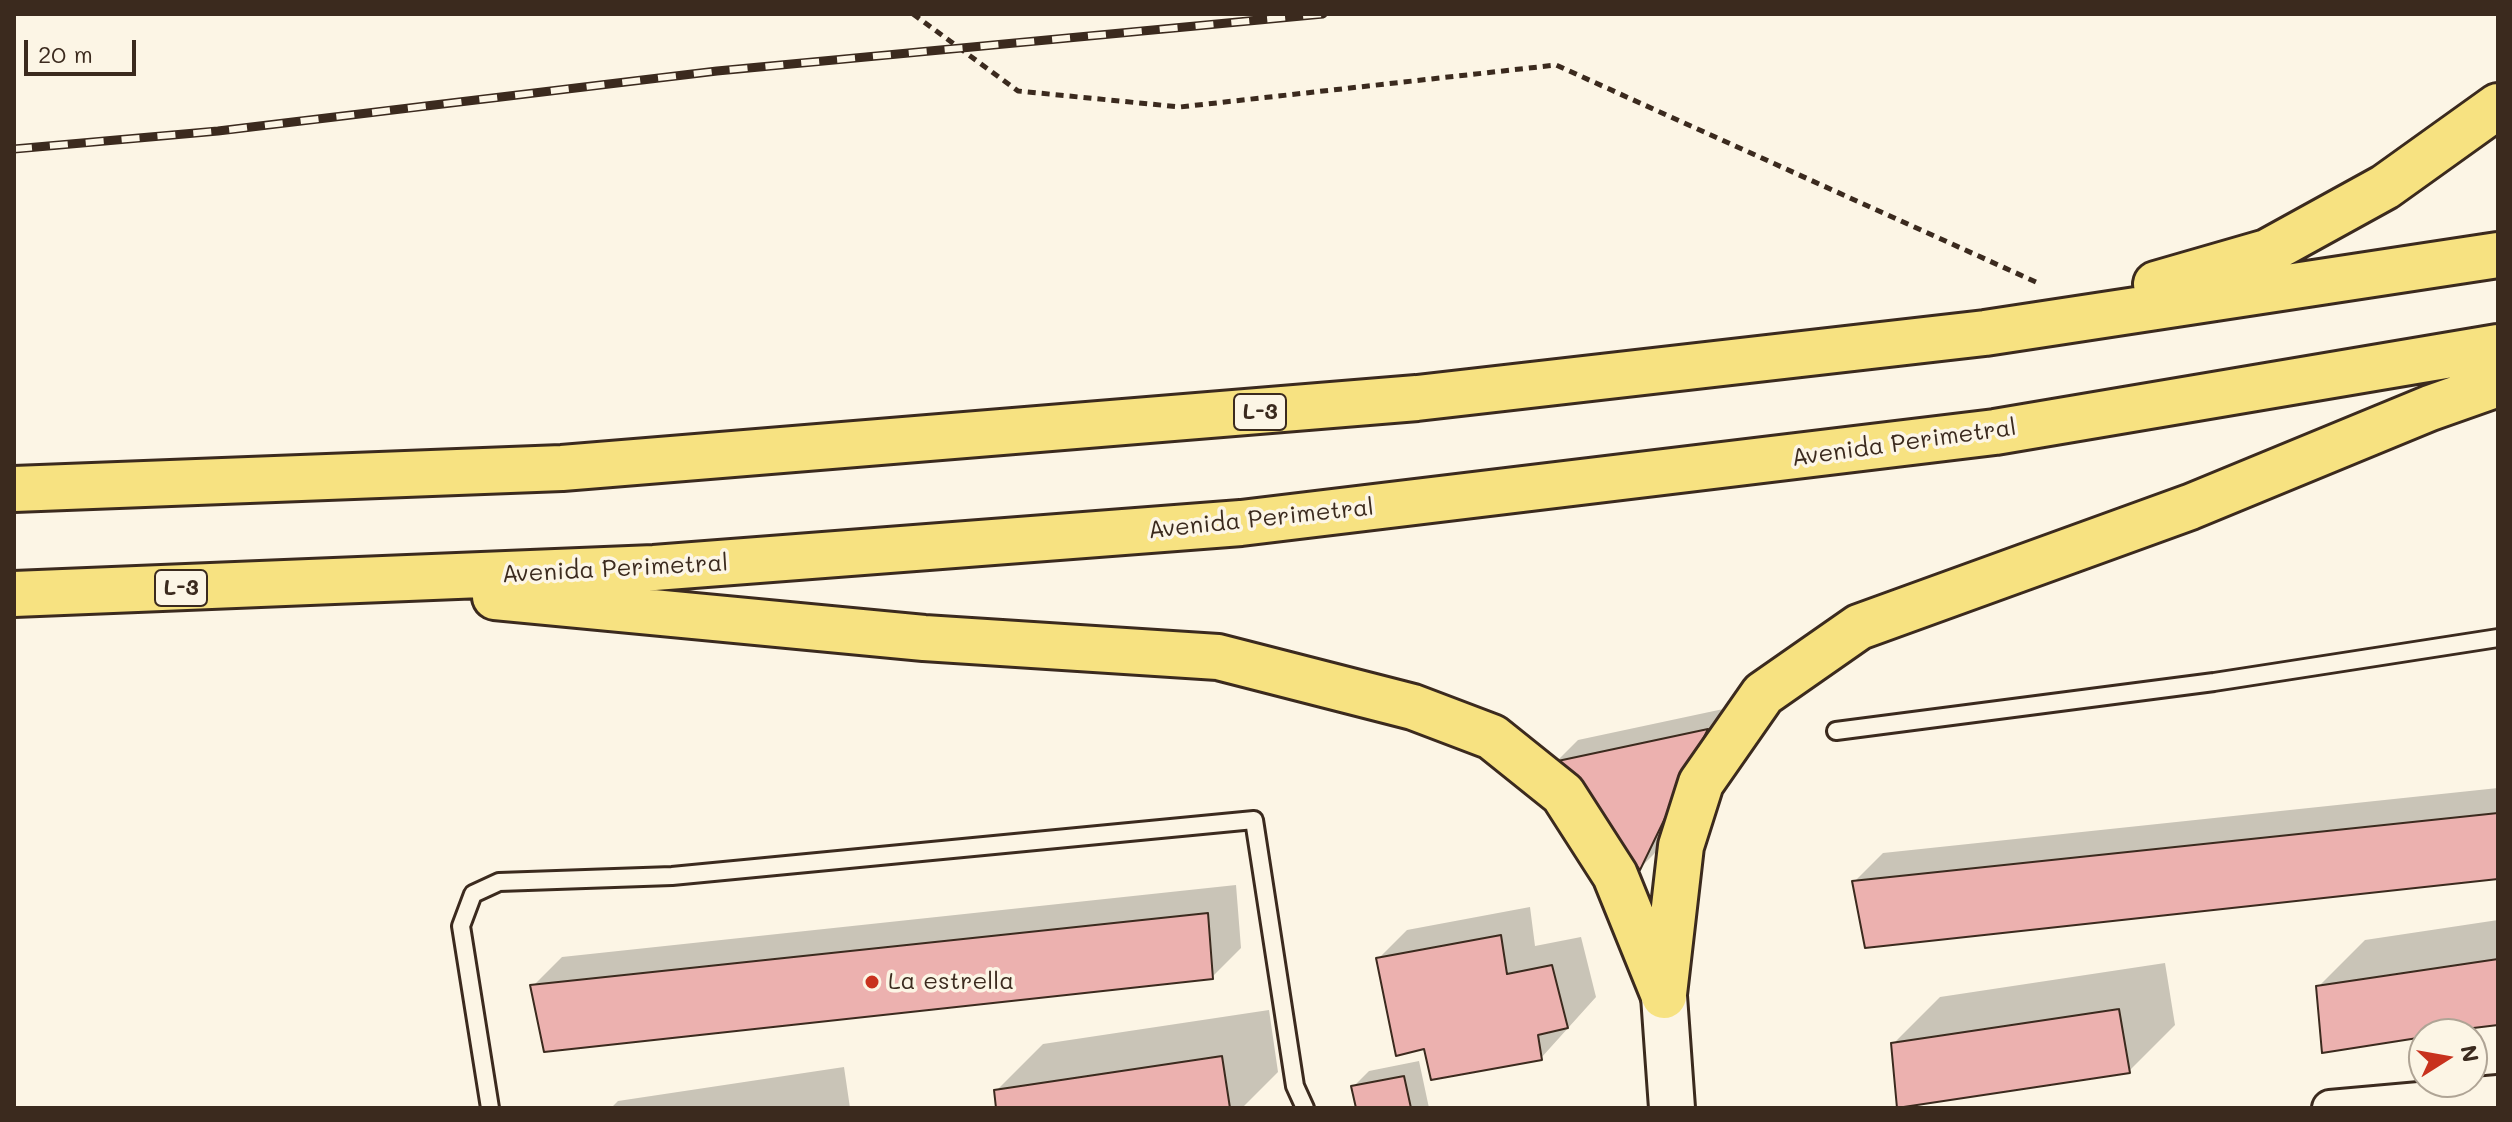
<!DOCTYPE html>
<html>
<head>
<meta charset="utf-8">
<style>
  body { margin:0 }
  #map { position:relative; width:2512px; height:1122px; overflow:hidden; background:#fcf5e5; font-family:Mali,sans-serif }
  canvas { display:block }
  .frame { position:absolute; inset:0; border:16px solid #3b2a1e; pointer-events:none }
  .north { position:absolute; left:2408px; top:1018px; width:80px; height:80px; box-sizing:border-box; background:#fcf5e5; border:2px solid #afa495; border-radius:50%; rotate:79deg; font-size:22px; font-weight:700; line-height:32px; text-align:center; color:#3b2a1e }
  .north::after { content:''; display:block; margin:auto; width:28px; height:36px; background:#c8321e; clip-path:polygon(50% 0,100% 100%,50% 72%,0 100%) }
  .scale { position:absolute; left:24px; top:40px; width:112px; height:36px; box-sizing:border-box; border:4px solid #3b2a1e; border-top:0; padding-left:10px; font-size:24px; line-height:28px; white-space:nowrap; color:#3b2a1e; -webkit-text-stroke:6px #fcf5e5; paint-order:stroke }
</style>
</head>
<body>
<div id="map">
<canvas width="2512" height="1122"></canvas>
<div class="frame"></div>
<div class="north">N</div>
<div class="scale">20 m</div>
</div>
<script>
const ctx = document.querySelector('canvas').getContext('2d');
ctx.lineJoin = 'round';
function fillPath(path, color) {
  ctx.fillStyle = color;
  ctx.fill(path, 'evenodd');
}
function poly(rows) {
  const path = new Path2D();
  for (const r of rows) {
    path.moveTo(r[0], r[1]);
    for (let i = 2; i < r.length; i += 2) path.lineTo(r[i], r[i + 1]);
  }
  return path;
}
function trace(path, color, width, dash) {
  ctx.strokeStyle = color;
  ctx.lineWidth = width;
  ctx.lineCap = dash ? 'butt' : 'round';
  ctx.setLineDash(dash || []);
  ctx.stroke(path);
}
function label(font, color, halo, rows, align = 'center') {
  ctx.font = font + ' Mali,sans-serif';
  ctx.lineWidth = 7;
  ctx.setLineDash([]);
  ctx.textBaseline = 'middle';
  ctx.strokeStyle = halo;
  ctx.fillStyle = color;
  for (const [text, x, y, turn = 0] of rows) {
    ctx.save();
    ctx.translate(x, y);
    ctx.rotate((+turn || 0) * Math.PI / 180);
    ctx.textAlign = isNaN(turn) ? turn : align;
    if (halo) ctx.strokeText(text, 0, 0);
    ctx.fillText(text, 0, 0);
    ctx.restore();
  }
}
const shadow = poly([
  [1728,708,1663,845,1641,867,1556,762,1578,740],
  [2498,788,2498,877,1854,882,1883,853],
  [1236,885,1241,948,1212,977,533,986,562,957],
  [1530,907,1535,946,1581,937,1596,997,1541,1058,1425,1047,1378,959,1407,930],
  [2498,920,2498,1023,2424,1035,2318,987,2365,940],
  [2165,963,2175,1025,2129,1071,1899,1108,1893,1044,1940,997],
  [1269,1010,1278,1072,1242,1108,998,1108,996,1091,1043,1044],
  [1419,1061,1429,1108,1358,1108,1353,1087,1369,1071],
  [844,1067,850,1108,611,1108,618,1101]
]);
const building = poly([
  [1708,729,1640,870,1553,762,1708,729],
  [2498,813,2498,879,1865,948,1852,881,2498,813],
  [1208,913,1213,979,544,1052,530,985,1208,913],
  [1501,935,1507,974,1552,965,1568,1028,1538,1035,1542,1060,1431,1080,1424,1049,1396,1056,1376,958,1501,935],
  [2498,959,2498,1025,2424,1034,2424,1037,2322,1053,2316,986,2498,959],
  [2119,1009,2130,1073,1897,1108,1891,1043,2119,1009],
  [1222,1056,1230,1108,996,1108,994,1090,1222,1056],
  [1404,1076,1411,1108,1356,1108,1351,1086,1404,1076]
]);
const path = poly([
  [913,14,1018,91,1180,107,1556,65,2036,282]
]);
const lane = poly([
  [1836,731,2214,682,2498,638],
  [490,1108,461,926,473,894,499,882,672,876,1254,820,1295,1086,1305,1108]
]);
const street = poly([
  [2330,1108,2498,1093]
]);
const secondary = poly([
  [1664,996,1672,1108]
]);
const highway = poly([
  [2156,284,2267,252,2385,187,2498,106],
  [14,489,562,468,1417,398,1985,333,2498,255],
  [14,594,654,568,1241,523,1995,432,2498,347],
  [495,597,924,638,1218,657,1413,707,1492,737,1563,794,1615,875,1664,996],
  [1664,994,1681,846,1701,783,1763,694,1859,627,2190,507,2430,408,2498,384]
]);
const rail = poly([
  [14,149,218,131,717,71,1323,14]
]);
const markers = [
  [872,982,8,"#c8321e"]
];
const shields = [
  [1260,412,52],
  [181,588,52]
];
const shieldNames = [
  ["L-3",1260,412],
  ["L-3",181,588]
];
const streetNames = [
  ["Avenida Perimetral",1904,443,-8],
  ["Avenida Perimetral",1261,519,-6],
  ["Avenida Perimetral",615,569,-3]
];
const poiNames = [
  ["La estrella",888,982]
];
fillPath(shadow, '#0003');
fillPath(building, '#ecb1af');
trace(building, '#3b2a1e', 2);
trace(lane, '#3b2a1e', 22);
trace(street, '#3b2a1e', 40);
trace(secondary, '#3b2a1e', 50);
trace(highway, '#3b2a1e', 50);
trace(path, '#3b2a1e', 5, [8, 6]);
trace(lane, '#fcf5e5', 16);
trace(street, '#fcf5e5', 34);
trace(secondary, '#fcf5e5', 44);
trace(highway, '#f7e281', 44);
trace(rail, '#3b2a1e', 9);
trace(rail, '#fcf5e5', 6, [18]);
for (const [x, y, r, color] of markers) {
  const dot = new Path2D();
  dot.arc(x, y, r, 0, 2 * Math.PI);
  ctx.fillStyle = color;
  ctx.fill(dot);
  trace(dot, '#fcf5e5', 3);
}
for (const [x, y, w] of shields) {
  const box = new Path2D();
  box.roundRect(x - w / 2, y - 18, w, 36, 6);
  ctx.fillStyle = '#fcf5e5';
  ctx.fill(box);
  trace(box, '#3b2a1e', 2);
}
label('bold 22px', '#3b2a1e', null, shieldNames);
label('24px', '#3b2a1e', '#fcf5e5', streetNames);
label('24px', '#3b2a1e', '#fcf5e5', poiNames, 'left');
</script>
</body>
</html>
